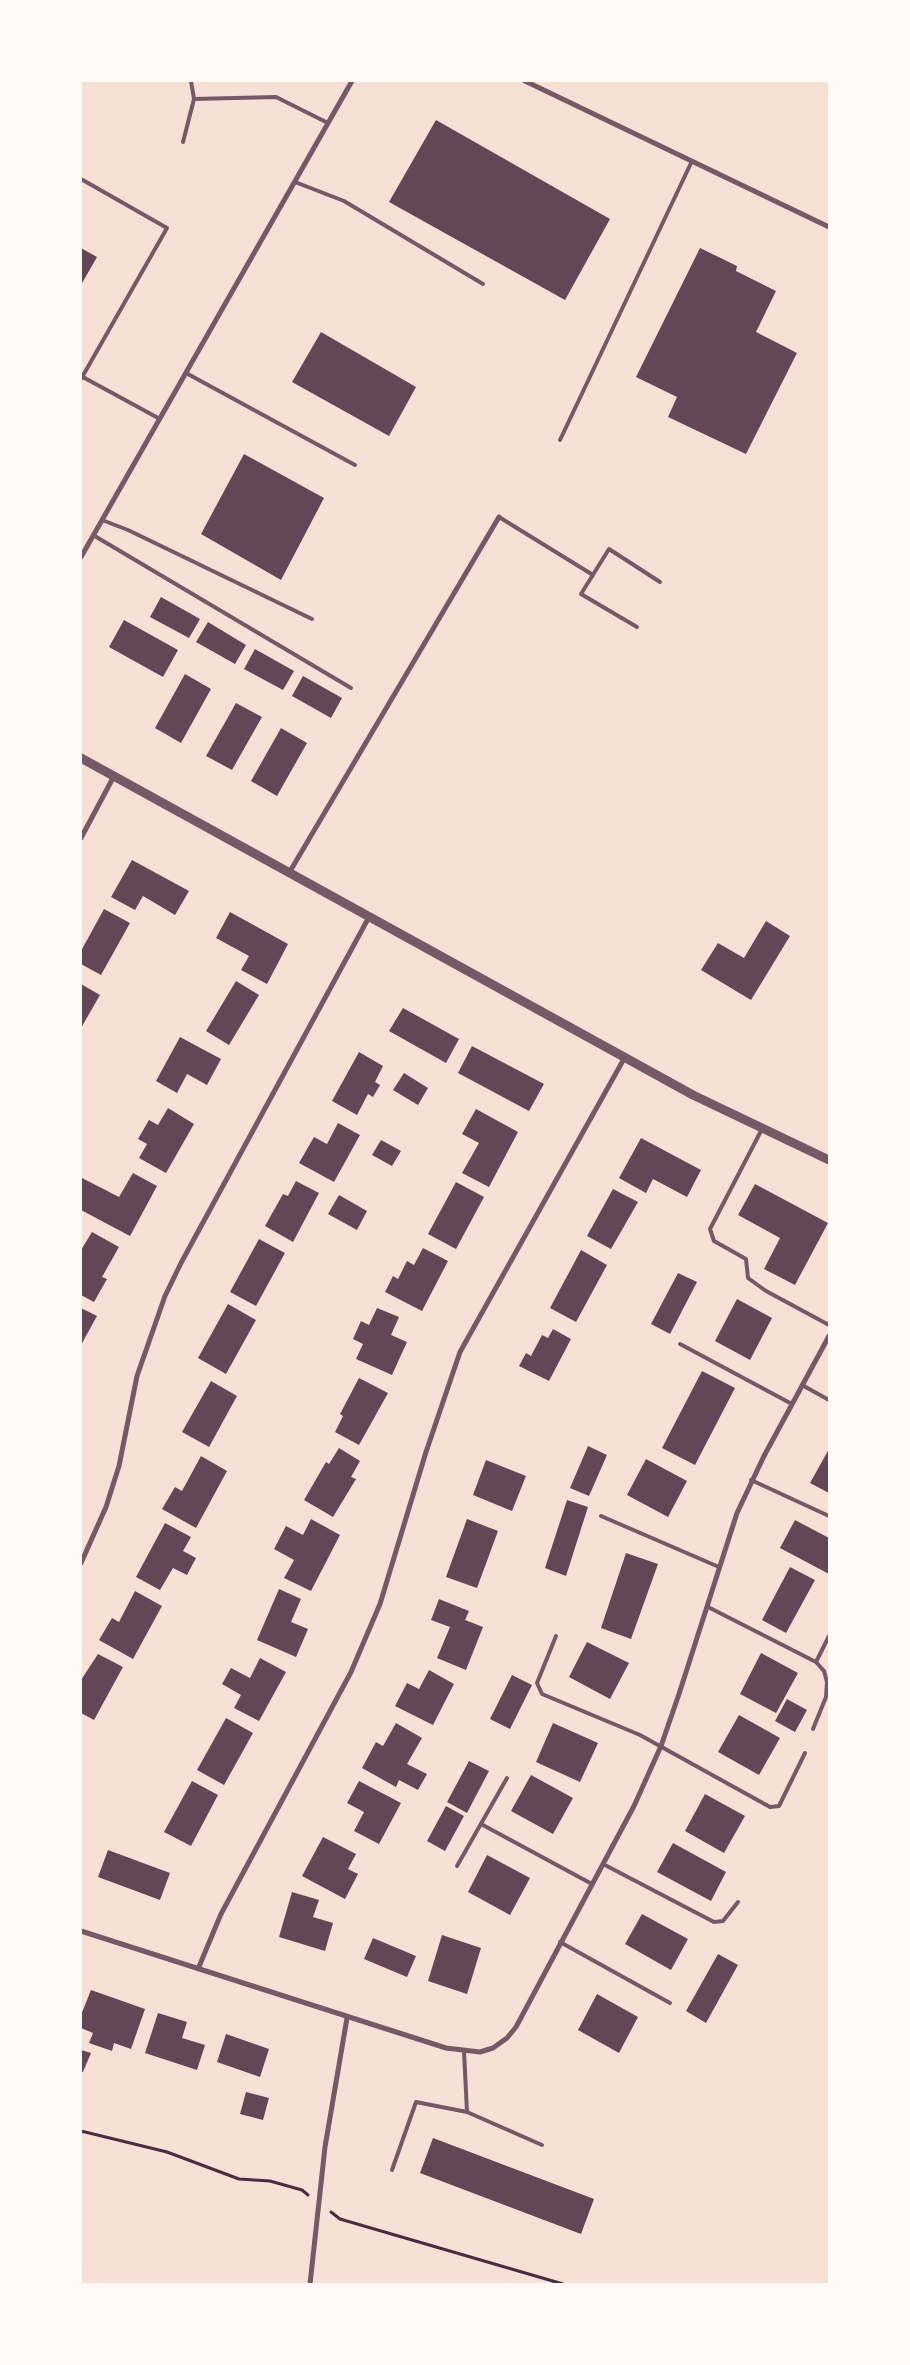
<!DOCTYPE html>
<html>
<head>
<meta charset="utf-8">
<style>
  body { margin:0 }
  #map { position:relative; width:910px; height:2365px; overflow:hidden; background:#f7e1d7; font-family:Merriweather,serif }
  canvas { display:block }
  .frame { position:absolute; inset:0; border:82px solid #fffaf5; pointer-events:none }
</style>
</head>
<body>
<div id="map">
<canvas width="910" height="2365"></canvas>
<div class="frame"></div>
</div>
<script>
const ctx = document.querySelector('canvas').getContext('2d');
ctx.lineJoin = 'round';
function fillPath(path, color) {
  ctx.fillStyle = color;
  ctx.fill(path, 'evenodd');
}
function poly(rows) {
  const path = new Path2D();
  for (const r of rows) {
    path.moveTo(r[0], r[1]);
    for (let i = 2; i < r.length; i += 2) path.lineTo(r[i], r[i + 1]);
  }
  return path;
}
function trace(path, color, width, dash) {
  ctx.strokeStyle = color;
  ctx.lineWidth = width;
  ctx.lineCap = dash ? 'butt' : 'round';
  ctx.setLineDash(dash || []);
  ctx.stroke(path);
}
const building = poly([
  [436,120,610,219,565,300,389,202],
  [81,248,97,257,81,285],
  [700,248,737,266,736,271,776,291,756,332,797,353,746,454,668,417,677,397,636,377],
  [321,332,416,387,389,436,292,382],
  [244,454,324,498,281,580,201,534],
  [161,597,200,619,189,638,150,617],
  [124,620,178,650,163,677,109,647],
  [208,622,246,645,235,664,196,642],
  [255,649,294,671,283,690,244,669],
  [185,674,211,689,181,743,155,728],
  [303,676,342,698,331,718,292,696],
  [236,703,262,717,232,770,206,756],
  [281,728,307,743,277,796,251,781],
  [132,860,189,891,175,915,143,896,135,910,111,897],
  [104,909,130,923,101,975,81,964,81,951],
  [230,912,288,944,267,984,241,970,249,956,216,938],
  [766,921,790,936,751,1000,701,970,718,943,744,958],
  [236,981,259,995,229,1045,206,1031],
  [81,984,100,995,81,1028],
  [403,1008,459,1039,446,1063,389,1031],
  [180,1037,221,1059,207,1085,187,1074,177,1093,156,1081],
  [472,1046,544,1084,529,1111,458,1073],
  [359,1052,383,1066,375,1082,380,1085,373,1097,368,1094,357,1115,332,1101],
  [404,1073,428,1088,418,1105,393,1090],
  [168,1108,194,1124,166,1173,139,1158,147,1144,138,1139,149,1120,158,1125],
  [476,1109,518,1132,489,1187,462,1173,479,1143,462,1134],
  [338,1123,360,1135,334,1182,299,1163,314,1137,327,1144],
  [641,1138,701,1170,687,1197,653,1179,646,1193,619,1178],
  [381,1140,401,1151,392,1166,372,1155],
  [133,1173,157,1186,130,1236,81,1210,82,1178,119,1197],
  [296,1181,319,1193,293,1242,265,1226,283,1194,288,1196],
  [456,1182,484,1197,456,1249,428,1234],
  [755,1184,828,1223,795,1285,764,1269,780,1238,738,1215],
  [613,1189,638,1202,611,1249,587,1236],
  [339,1195,367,1211,357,1230,328,1214],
  [92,1232,119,1247,102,1277,107,1279,94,1302,81,1295,81,1250],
  [259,1239,285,1253,256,1306,230,1292],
  [423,1248,448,1261,422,1311,385,1292,393,1276,398,1279,407,1261,414,1265],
  [581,1250,607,1265,576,1322,550,1308],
  [678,1273,697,1282,670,1334,651,1324],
  [737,1299,772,1318,750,1360,715,1341],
  [228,1304,256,1320,226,1374,198,1358],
  [81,1308,97,1316,81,1345],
  [377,1308,399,1317,391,1335,407,1342,392,1375,356,1359,363,1344,353,1339,361,1321,369,1325],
  [553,1329,571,1339,549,1381,519,1366,526,1353,531,1356,542,1335,548,1338],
  [702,1371,735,1388,695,1465,662,1448],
  [359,1378,388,1393,359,1445,335,1432,343,1416,340,1414],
  [211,1381,237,1396,209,1447,182,1432],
  [588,1446,607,1455,589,1496,570,1488],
  [339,1448,360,1461,351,1477,356,1479,333,1517,304,1500,326,1462,329,1464],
  [829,1449,829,1493,810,1483],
  [201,1456,227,1471,196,1528,162,1509,175,1487,182,1491],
  [646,1459,687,1481,668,1517,627,1495],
  [486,1460,526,1476,512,1511,473,1495],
  [567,1500,588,1507,566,1576,545,1568],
  [311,1519,340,1535,311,1591,284,1578,294,1560,274,1549,286,1526,303,1535],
  [467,1519,498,1531,477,1588,446,1577],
  [795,1520,829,1538,829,1574,780,1548],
  [165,1523,191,1537,183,1551,196,1558,187,1575,173,1568,160,1590,136,1577],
  [626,1553,658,1564,631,1639,601,1628],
  [790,1567,815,1580,786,1633,762,1620],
  [279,1589,301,1599,291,1622,308,1629,296,1657,257,1640],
  [135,1591,162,1606,133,1659,99,1640,112,1618,119,1622],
  [439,1599,469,1611,465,1620,483,1627,466,1670,437,1658,450,1627,431,1620],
  [587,1642,629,1663,610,1699,569,1677],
  [761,1653,798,1673,776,1713,740,1694],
  [98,1654,123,1667,94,1720,81,1713,81,1680],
  [260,1658,286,1672,259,1721,234,1708,241,1695,222,1684,231,1668,250,1678],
  [429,1670,454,1684,433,1725,395,1706,407,1683,419,1689],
  [512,1675,532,1685,510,1729,490,1719],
  [787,1699,807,1710,795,1732,775,1721],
  [739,1715,780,1738,759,1775,718,1752],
  [226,1718,253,1733,224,1785,197,1770],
  [396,1723,422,1738,407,1764,427,1774,418,1790,399,1780,396,1787,362,1768,376,1742,383,1746],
  [553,1723,598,1743,580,1782,536,1762],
  [469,1761,489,1771,467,1813,447,1802],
  [531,1775,573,1798,553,1834,511,1811],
  [192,1781,218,1795,191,1846,164,1832],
  [359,1781,401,1803,379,1844,354,1831,364,1812,347,1803],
  [705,1794,745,1816,724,1853,685,1831],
  [446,1806,464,1816,445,1851,427,1841],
  [323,1837,356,1854,348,1869,358,1874,345,1899,302,1876],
  [673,1843,726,1872,711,1901,657,1872],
  [108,1850,170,1873,160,1900,98,1877],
  [487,1855,530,1878,510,1915,468,1892],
  [292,1892,319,1900,313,1917,333,1923,325,1951,279,1937],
  [642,1914,688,1939,671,1970,625,1944],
  [442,1935,481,1948,467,1994,428,1981],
  [373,1938,416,1956,407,1977,364,1959],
  [718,1954,738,1965,706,2023,686,2011],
  [91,1990,145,2009,131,2049,114,2043,112,2051,89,2043,93,2033,81,2028,81,2015],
  [597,1994,638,2017,619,2053,578,2030],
  [158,2013,187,2022,182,2038,205,2045,197,2070,145,2053],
  [226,2034,269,2049,260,2077,217,2062],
  [81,2050,91,2053,83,2072,81,2071],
  [246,2092,269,2098,263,2120,240,2114],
  [433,2138,594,2199,581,2234,420,2173]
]);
const path = poly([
  [81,2131,167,2152,239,2179,270,2181,302,2190,308,2195],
  [331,2212,340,2219,563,2284]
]);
const service = poly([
  [191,81,194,99,276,97,328,123],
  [183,142,194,99],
  [81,179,167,228,81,379],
  [295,182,344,201,483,284],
  [186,373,355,465],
  [81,376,160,419],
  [560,440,692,161],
  [499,517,593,575],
  [102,520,128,530,312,619],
  [93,535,351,688],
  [637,627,581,594,609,549,660,582],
  [762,1129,710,1229,714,1241,746,1259,748,1278,766,1291,829,1325],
  [680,1344,792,1404],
  [802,1385,829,1400],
  [751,1480,829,1516],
  [601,1516,719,1567],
  [708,1607,816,1662,824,1671,827,1682,826,1697,813,1729],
  [556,1636,537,1683,542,1694,640,1735,770,1807,779,1806,805,1753],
  [816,1662,829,1636],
  [481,1824,592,1884],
  [603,1864,714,1922,723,1921,738,1902],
  [457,1866,507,1778],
  [560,1942,670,2003],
  [464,2051,467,2112,542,2145],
  [392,2170,416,2102,467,2112]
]);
const minor = poly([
  [525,81,829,227],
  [81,557,352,81],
  [81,838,114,776],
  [289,873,499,517],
  [81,1563,106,1507,119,1466,137,1376,165,1296,181,1263,369,917],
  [81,1931,446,2048,480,2052,493,2048,507,2038,516,2027,634,1806,661,1746,679,1694,737,1513,764,1456,829,1336],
  [198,1969,221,1914,351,1672,380,1604,426,1452,460,1352,625,1057],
  [310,2284,325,2147,347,2018]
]);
const tertiary = poly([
  [81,758,693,1095,829,1160]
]);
fillPath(building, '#644757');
trace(path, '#4a2c40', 3);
trace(service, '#755966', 4);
trace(minor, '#755966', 5);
trace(tertiary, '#755966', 9);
</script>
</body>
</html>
